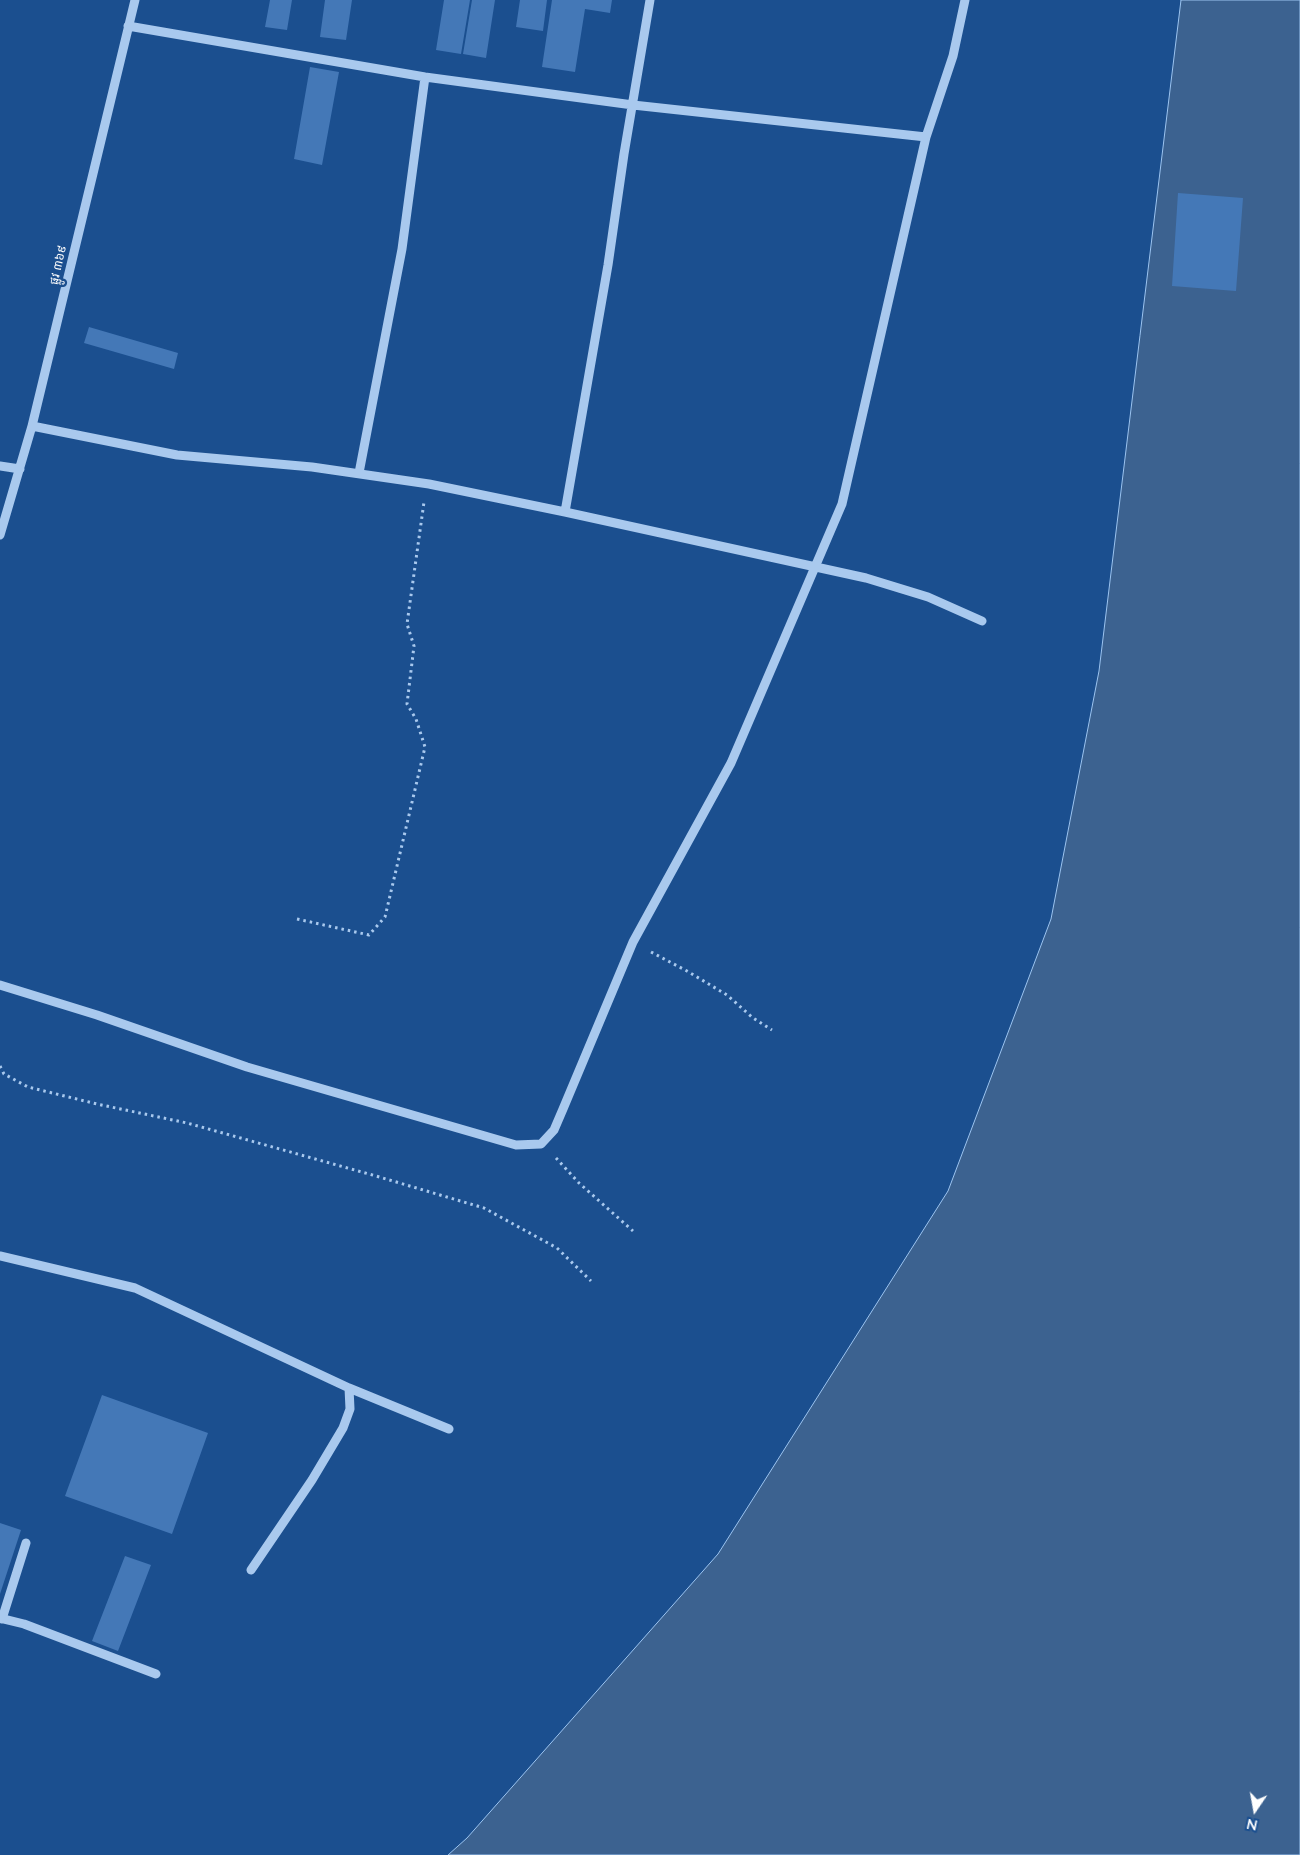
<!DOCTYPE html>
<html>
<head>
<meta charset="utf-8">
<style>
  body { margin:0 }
  #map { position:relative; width:1300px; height:1855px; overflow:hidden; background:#1b4f8f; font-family:Lato,sans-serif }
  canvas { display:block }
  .north { position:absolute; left:1230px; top:1785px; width:50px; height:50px; -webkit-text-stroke:4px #1b4f8f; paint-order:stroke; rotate:192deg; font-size:14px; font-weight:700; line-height:20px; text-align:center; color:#fff }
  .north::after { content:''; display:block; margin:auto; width:18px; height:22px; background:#fff; clip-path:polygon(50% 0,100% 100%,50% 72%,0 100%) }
</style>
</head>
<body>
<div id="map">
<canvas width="1300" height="1855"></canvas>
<div class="north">N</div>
</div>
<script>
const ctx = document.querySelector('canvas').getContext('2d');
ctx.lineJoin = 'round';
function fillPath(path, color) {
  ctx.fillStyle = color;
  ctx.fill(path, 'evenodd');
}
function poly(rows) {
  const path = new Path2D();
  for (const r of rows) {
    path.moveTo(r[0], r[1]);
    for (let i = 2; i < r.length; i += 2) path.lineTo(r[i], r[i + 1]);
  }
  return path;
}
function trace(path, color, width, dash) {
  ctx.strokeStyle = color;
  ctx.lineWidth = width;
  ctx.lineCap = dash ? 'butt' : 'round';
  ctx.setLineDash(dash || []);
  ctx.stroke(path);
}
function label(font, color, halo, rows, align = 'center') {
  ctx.font = font + ' Lato,"Noto Sans Khmer",sans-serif';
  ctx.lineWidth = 5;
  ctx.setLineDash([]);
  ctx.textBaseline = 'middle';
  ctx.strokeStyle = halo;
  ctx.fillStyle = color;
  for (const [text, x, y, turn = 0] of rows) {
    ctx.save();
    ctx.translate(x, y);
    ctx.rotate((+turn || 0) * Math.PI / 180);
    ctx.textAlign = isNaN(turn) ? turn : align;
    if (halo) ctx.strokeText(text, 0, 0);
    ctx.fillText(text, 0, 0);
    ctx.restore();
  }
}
const water = poly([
  [1181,0,1300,0,1300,1855,448,1855,467,1838,718,1554,948,1191,1051,919,1099,671,1181,0]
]);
const building = poly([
  [270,0,292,0,287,30,265,27],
  [325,0,352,0,346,40,320,37],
  [444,0,470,0,461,54,436,50],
  [472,0,495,0,486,58,463,54],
  [520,0,547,0,543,31,516,27],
  [552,0,612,0,610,13,585,9,575,72,542,67],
  [310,67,339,72,322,165,294,159],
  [1178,193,1243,198,1236,291,1172,286],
  [89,327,178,353,174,369,84,343],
  [102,1395,208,1433,172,1534,65,1496],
  [0,1523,21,1530,0,1594],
  [125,1556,151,1565,118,1651,92,1641]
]);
const path = poly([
  [297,919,369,935,385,917,425,747,416,719,407,704,414,646,407,624,424,502],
  [651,952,687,971,727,995,753,1018,772,1030],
  [0,1066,4,1074,28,1087,97,1104,187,1123,376,1176,484,1208,557,1248,591,1281],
  [556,1158,579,1183,633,1231]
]);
const minor = poly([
  [128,26,425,77,633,105,926,137],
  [32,426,177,455,312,467,429,484,565,512,866,578,928,597,982,621],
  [0,466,20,469],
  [359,473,402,249,425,77],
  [565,512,608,265,624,154,650,0],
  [0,535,32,426,135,0],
  [0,985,97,1015,247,1067,516,1145,541,1144,554,1130,563,1109,633,942,731,763,842,504,926,137,953,56,965,0],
  [0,1256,135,1288,349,1388,449,1429],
  [251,1570,312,1480,343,1428,350,1409,349,1388],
  [0,1618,24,1624,156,1674],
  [2,1619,26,1543]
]);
const streetNames = [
  ["ផ្លូវ ៣៦៩",58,265,-77]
];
fillPath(water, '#3c6290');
trace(water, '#9cc4f0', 1);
fillPath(building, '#4478b7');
trace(path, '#a9c9ee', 3, [2.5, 4]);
trace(minor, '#a9c9ee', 9);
label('12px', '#fff', '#1b4f8f', streetNames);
</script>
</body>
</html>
